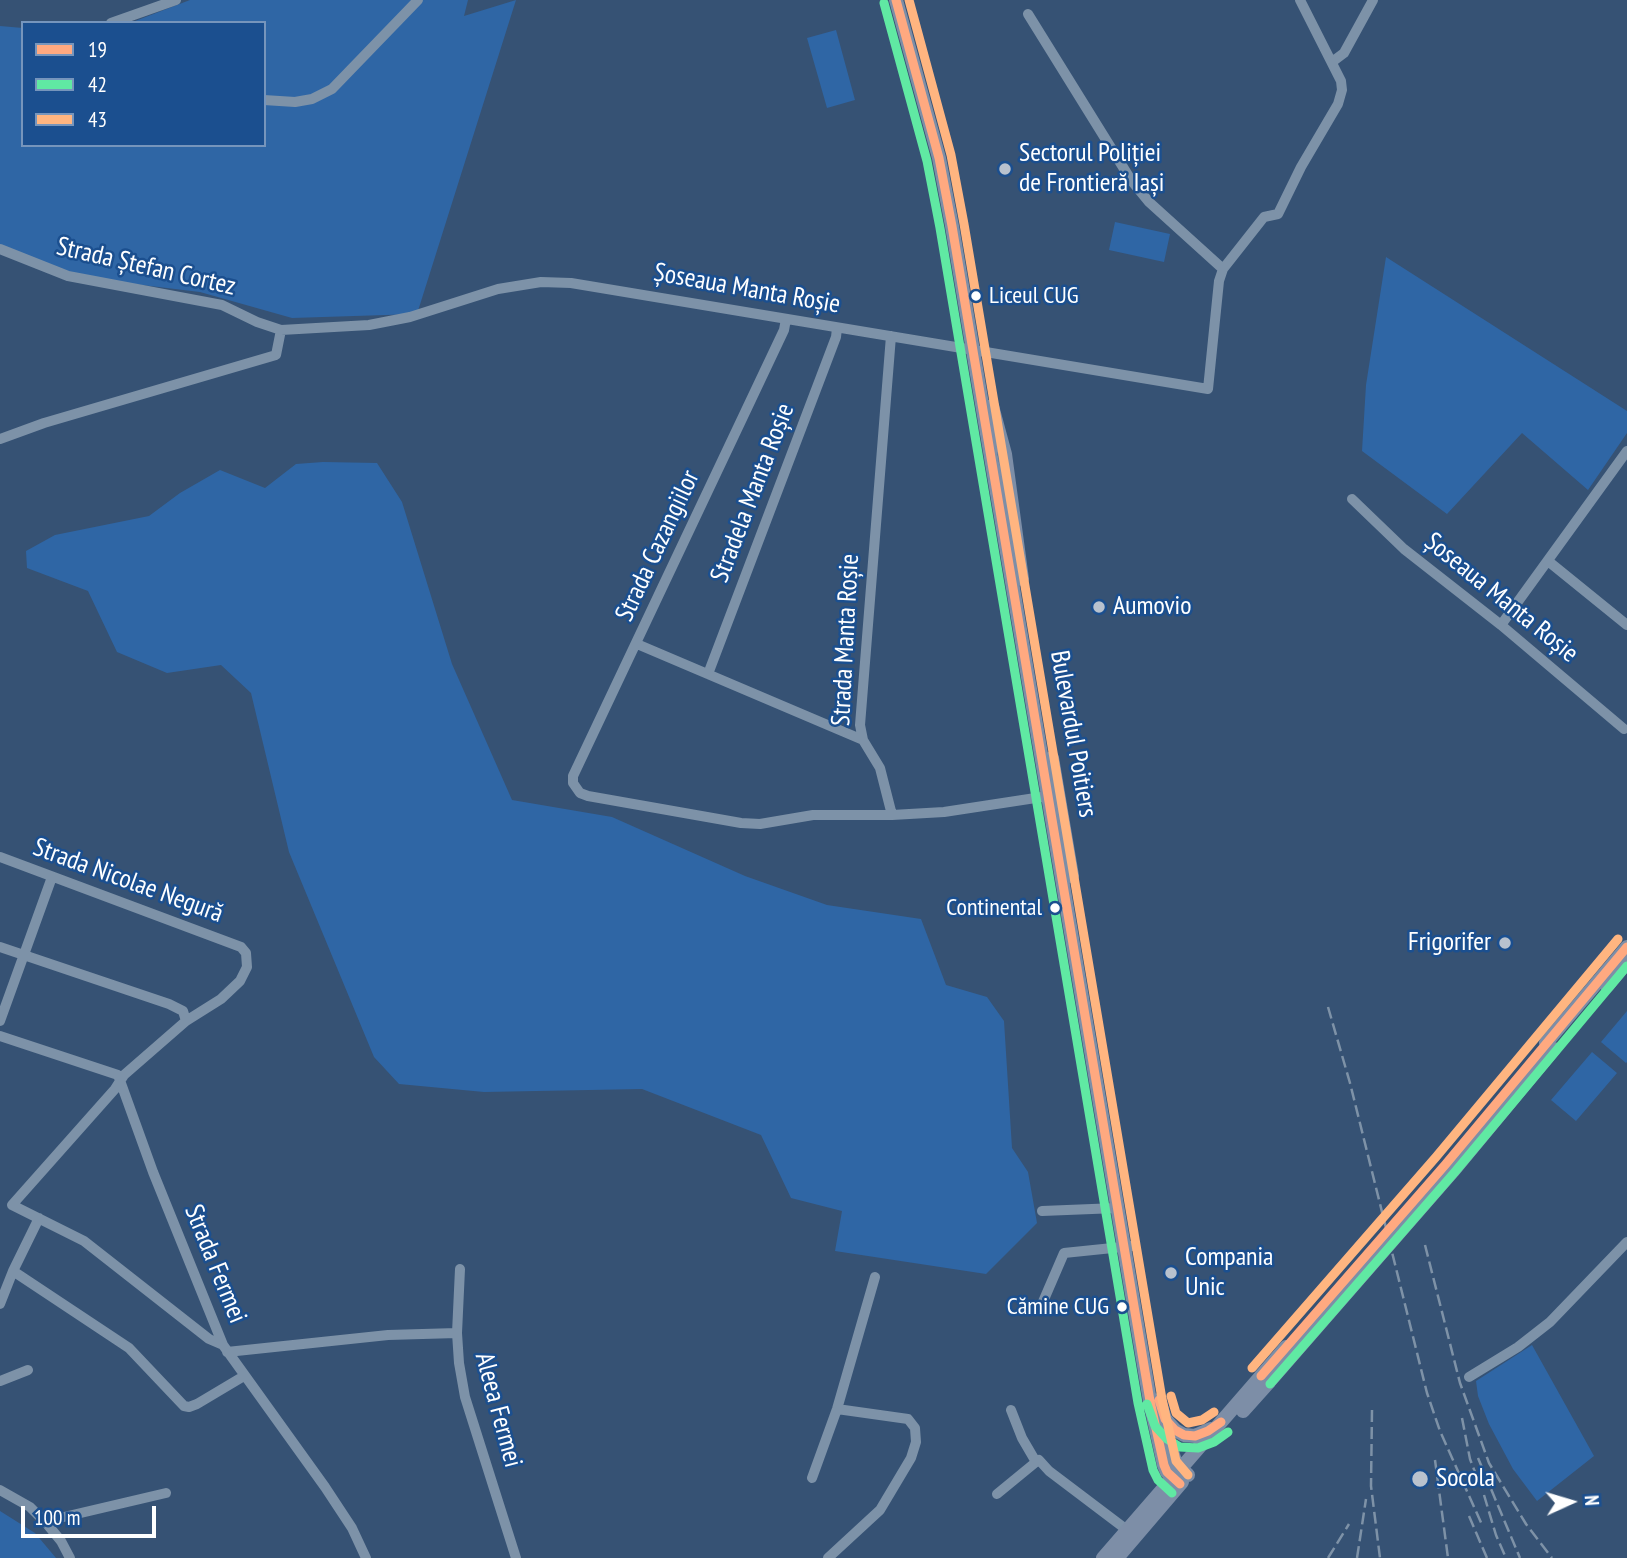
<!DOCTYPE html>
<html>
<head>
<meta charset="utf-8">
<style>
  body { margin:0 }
  #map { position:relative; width:1627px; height:1558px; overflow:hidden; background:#365274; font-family:"PT Sans Narrow",sans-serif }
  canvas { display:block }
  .legend { position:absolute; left:21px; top:21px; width:245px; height:126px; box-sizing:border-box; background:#1b4f8f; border:2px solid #7695bc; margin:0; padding:9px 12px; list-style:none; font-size:21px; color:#fff }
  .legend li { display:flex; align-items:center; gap:14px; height:35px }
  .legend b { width:35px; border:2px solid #7695bc }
  .north { position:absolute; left:1536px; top:1467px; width:70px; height:70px; -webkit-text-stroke:5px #1b4f8f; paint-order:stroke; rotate:86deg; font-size:19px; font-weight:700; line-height:28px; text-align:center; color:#fff }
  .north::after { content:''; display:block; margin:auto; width:24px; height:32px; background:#fff; clip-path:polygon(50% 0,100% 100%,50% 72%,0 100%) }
  .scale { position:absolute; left:21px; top:1506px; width:135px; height:32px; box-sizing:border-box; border:4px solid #fff; border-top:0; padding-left:9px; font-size:21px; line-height:24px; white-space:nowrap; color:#fff; -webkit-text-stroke:5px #1b4f8f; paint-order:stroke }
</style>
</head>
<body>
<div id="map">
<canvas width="1627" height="1558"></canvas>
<ul class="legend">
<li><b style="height:9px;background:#ffa980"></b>19</li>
<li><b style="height:9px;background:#60e9a3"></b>42</li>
<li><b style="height:9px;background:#ffb580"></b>43</li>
</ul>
<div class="north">N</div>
<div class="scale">100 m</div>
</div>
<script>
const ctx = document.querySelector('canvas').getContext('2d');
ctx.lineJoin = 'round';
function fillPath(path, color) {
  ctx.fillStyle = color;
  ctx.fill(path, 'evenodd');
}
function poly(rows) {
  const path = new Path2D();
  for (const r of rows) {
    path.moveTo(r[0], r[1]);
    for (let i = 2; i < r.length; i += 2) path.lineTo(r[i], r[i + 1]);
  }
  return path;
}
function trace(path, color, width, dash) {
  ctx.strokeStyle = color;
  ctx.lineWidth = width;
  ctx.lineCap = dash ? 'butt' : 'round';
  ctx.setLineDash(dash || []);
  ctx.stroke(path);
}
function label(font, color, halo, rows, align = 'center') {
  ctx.font = font + ' "PT Sans Narrow",sans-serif';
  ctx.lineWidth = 5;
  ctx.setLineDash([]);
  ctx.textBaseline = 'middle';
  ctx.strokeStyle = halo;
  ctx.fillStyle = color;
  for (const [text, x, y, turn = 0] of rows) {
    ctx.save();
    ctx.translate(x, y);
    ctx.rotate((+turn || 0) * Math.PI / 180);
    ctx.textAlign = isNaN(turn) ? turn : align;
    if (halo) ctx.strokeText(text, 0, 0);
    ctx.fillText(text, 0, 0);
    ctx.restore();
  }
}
const green = poly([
  [190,0,468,0,464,16,516,0,417,314,292,318,200,292,67,276,0,248,0,26,23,28,23,145,264,145,264,23,130,23],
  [836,30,855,100,827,108,807,38],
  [1115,222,1170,234,1164,262,1109,250],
  [1386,257,1627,411,1627,433,1588,490,1522,433,1447,514,1362,451,1366,385],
  [323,462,377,463,402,502,452,664,512,800,612,817,745,876,827,905,921,919,946,985,987,997,1004,1021,1012,1148,1028,1172,1037,1223,986,1274,835,1251,842,1211,791,1198,761,1135,642,1089,484,1092,399,1084,374,1057,289,852,251,693,221,665,167,673,117,652,88,591,27,568,26,551,55,535,149,516,180,493,220,470,265,488,296,464],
  [1627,1011,1627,1062,1626,1063,1601,1042],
  [1592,1052,1617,1073,1576,1121,1551,1100],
  [1532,1345,1594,1456,1537,1501,1513,1469,1489,1424,1478,1396,1476,1381],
  [0,1511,35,1533,56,1558,0,1558]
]);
const minor = poly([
  [1028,14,1131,180,1149,202,1223,269],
  [111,23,176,0],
  [1332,62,1344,53,1373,0],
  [264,100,295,102,312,99,332,89,418,0],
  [0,249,68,276,222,305,257,322,281,330,369,325,410,317,498,289,541,282,571,283,1208,389,1219,281,1223,269,1264,217,1278,214,1301,167,1338,104,1342,90,1341,81,1300,0],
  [786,319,784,330,573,776,573,783,580,793,588,796,741,823,760,824,813,815,892,815],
  [891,336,860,725,863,740,880,768,892,815,944,812,1055,795],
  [0,439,44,423,276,355,281,330],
  [1352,499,1404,549,1501,625,1624,729],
  [1548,561,1627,625],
  [1501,625,1627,451],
  [637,644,863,740],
  [708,674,836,337,837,328],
  [0,857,241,947,246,953,247,967,240,981,221,999,186,1021,124,1075,115,1089,12,1205,84,1241,209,1339,223,1345],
  [0,947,169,1004,183,1011,186,1021],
  [0,1021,52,877],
  [0,1036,118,1075,153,1172,223,1345,325,1487,352,1528,366,1558],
  [1042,1211,1117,1208],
  [460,1269,457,1333,459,1363,465,1397,516,1558],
  [13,1271,129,1348,184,1406,189,1407,197,1404,244,1376],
  [0,1304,13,1271,39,1218],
  [1039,1311,1064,1253,1132,1246],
  [227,1352,388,1335,457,1333],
  [1469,1377,1518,1347,1550,1322,1627,1242],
  [0,1381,28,1370],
  [1011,1410,1022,1438,1036,1462,1039,1460,1049,1471,1127,1530],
  [812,1478,837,1409,875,1277],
  [0,1490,30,1507,47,1524,61,1541,70,1558],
  [997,1494,1036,1462],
  [47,1524,51,1520,166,1493],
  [828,1558,880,1510,911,1458,916,1442,915,1428,908,1419,837,1409]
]);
const major = poly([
  [896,0,939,158,952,226,1150,1401,1164,1465,1167,1472,1180,1484],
  [992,406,1005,454,1022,579],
  [1052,758,1072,876],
  [1607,986,1627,962],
  [1546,1043,1627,947],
  [1159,1400,1165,1419,1175,1430,1184,1435,1195,1436,1211,1429],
  [1243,1411,1269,1382],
  [1163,1424,1176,1464,1188,1475],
  [1103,1558,1261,1376],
  [1117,1558,1182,1482]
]);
const rail = poly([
  [1328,1007,1350,1083,1427,1393,1440,1431,1483,1527],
  [1425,1245,1460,1383,1489,1463,1526,1524,1552,1558],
  [1372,1410,1371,1486,1380,1558],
  [1462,1418,1470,1459,1475,1472],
  [1478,1458,1520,1558],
  [1435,1460,1448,1558],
  [1484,1495,1496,1535,1506,1558],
  [1469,1516,1487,1558],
  [1328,1558,1349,1524],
  [1357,1558,1366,1499]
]);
const majorBridge = poly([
  [1261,1376,1286,1347],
  [1269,1382,1453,1171,1554,1049]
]);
const bus1 = poly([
  [896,0,939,158,952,226,1150,1401,1164,1465,1167,1472,1180,1484],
  [1261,1376,1445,1165,1627,947],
  [1159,1400,1165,1419,1175,1430,1184,1435,1195,1436,1208,1431,1221,1422]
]);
const bus2 = poly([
  [884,3,927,161,940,228,1138,1403,1153,1470,1158,1480,1172,1493],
  [1270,1384,1454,1173,1627,966],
  [1147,1404,1155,1426,1167,1439,1180,1447,1198,1448,1214,1442,1228,1432]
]);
const bus3 = poly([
  [909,0,951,155,964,224,1162,1399,1176,1461,1188,1475],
  [1252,1368,1436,1157,1618,939],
  [1171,1396,1176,1413,1188,1423,1202,1420,1214,1412]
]);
const markers = [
  [1005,169,7,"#b9c2ce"],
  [976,296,6,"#fff"],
  [1099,607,7,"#b9c2ce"],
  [1055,908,6,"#fff"],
  [1505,943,7,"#b9c2ce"],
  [1171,1273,7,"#b9c2ce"],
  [1122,1307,6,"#fff"],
  [1420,1479,9,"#b9c2ce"]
];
const busNames = [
  ["Liceul CUG",989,296,"left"],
  ["Continental",1042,908],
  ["Cămine CUG",1109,1307]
];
const poiNames = [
  ["Sectorul Poliției",1019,154],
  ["de Frontieră Iași",1019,184],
  ["Aumovio",1113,607],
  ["Frigorifer",1491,943,"right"],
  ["Compania",1185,1258],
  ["Unic",1185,1288],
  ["Socola",1436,1479]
];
const streetNames = [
  ["Strada Ștefan Cortez",146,267,13],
  ["Șoseaua Manta Roșie",747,289,10],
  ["Stradela Manta Roșie",753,493,-69],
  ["Strada Cazangiilor",658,546,-65],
  ["Șoseaua Manta Roșie",1501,598,39],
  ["Strada Manta Roșie",846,640,-87],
  ["Bulevardul Poitiers",1073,734,80],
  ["Strada Nicolae Negură",128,881,20],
  ["Strada Fermei",215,1264,68],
  ["Aleea Fermei",498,1410,75]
];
fillPath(green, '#2f66a5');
trace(minor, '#7d92a8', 10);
trace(major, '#7d8ea7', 14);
trace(rail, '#7e92a7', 2.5, [12, 5]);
trace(majorBridge, '#7d8ea7', 14);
trace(bus1, '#ffa980', 9);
trace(bus2, '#60e9a3', 9);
trace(bus3, '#ffb580', 9);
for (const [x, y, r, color] of markers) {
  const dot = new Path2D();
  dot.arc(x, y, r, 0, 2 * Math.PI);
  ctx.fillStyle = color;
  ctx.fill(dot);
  trace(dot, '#1b4f8f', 2.5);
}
label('24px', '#fff', '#1b4f8f', busNames, 'right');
label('26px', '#fff', '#1b4f8f', poiNames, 'left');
label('26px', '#fff', '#1b4f8f', streetNames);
</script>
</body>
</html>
